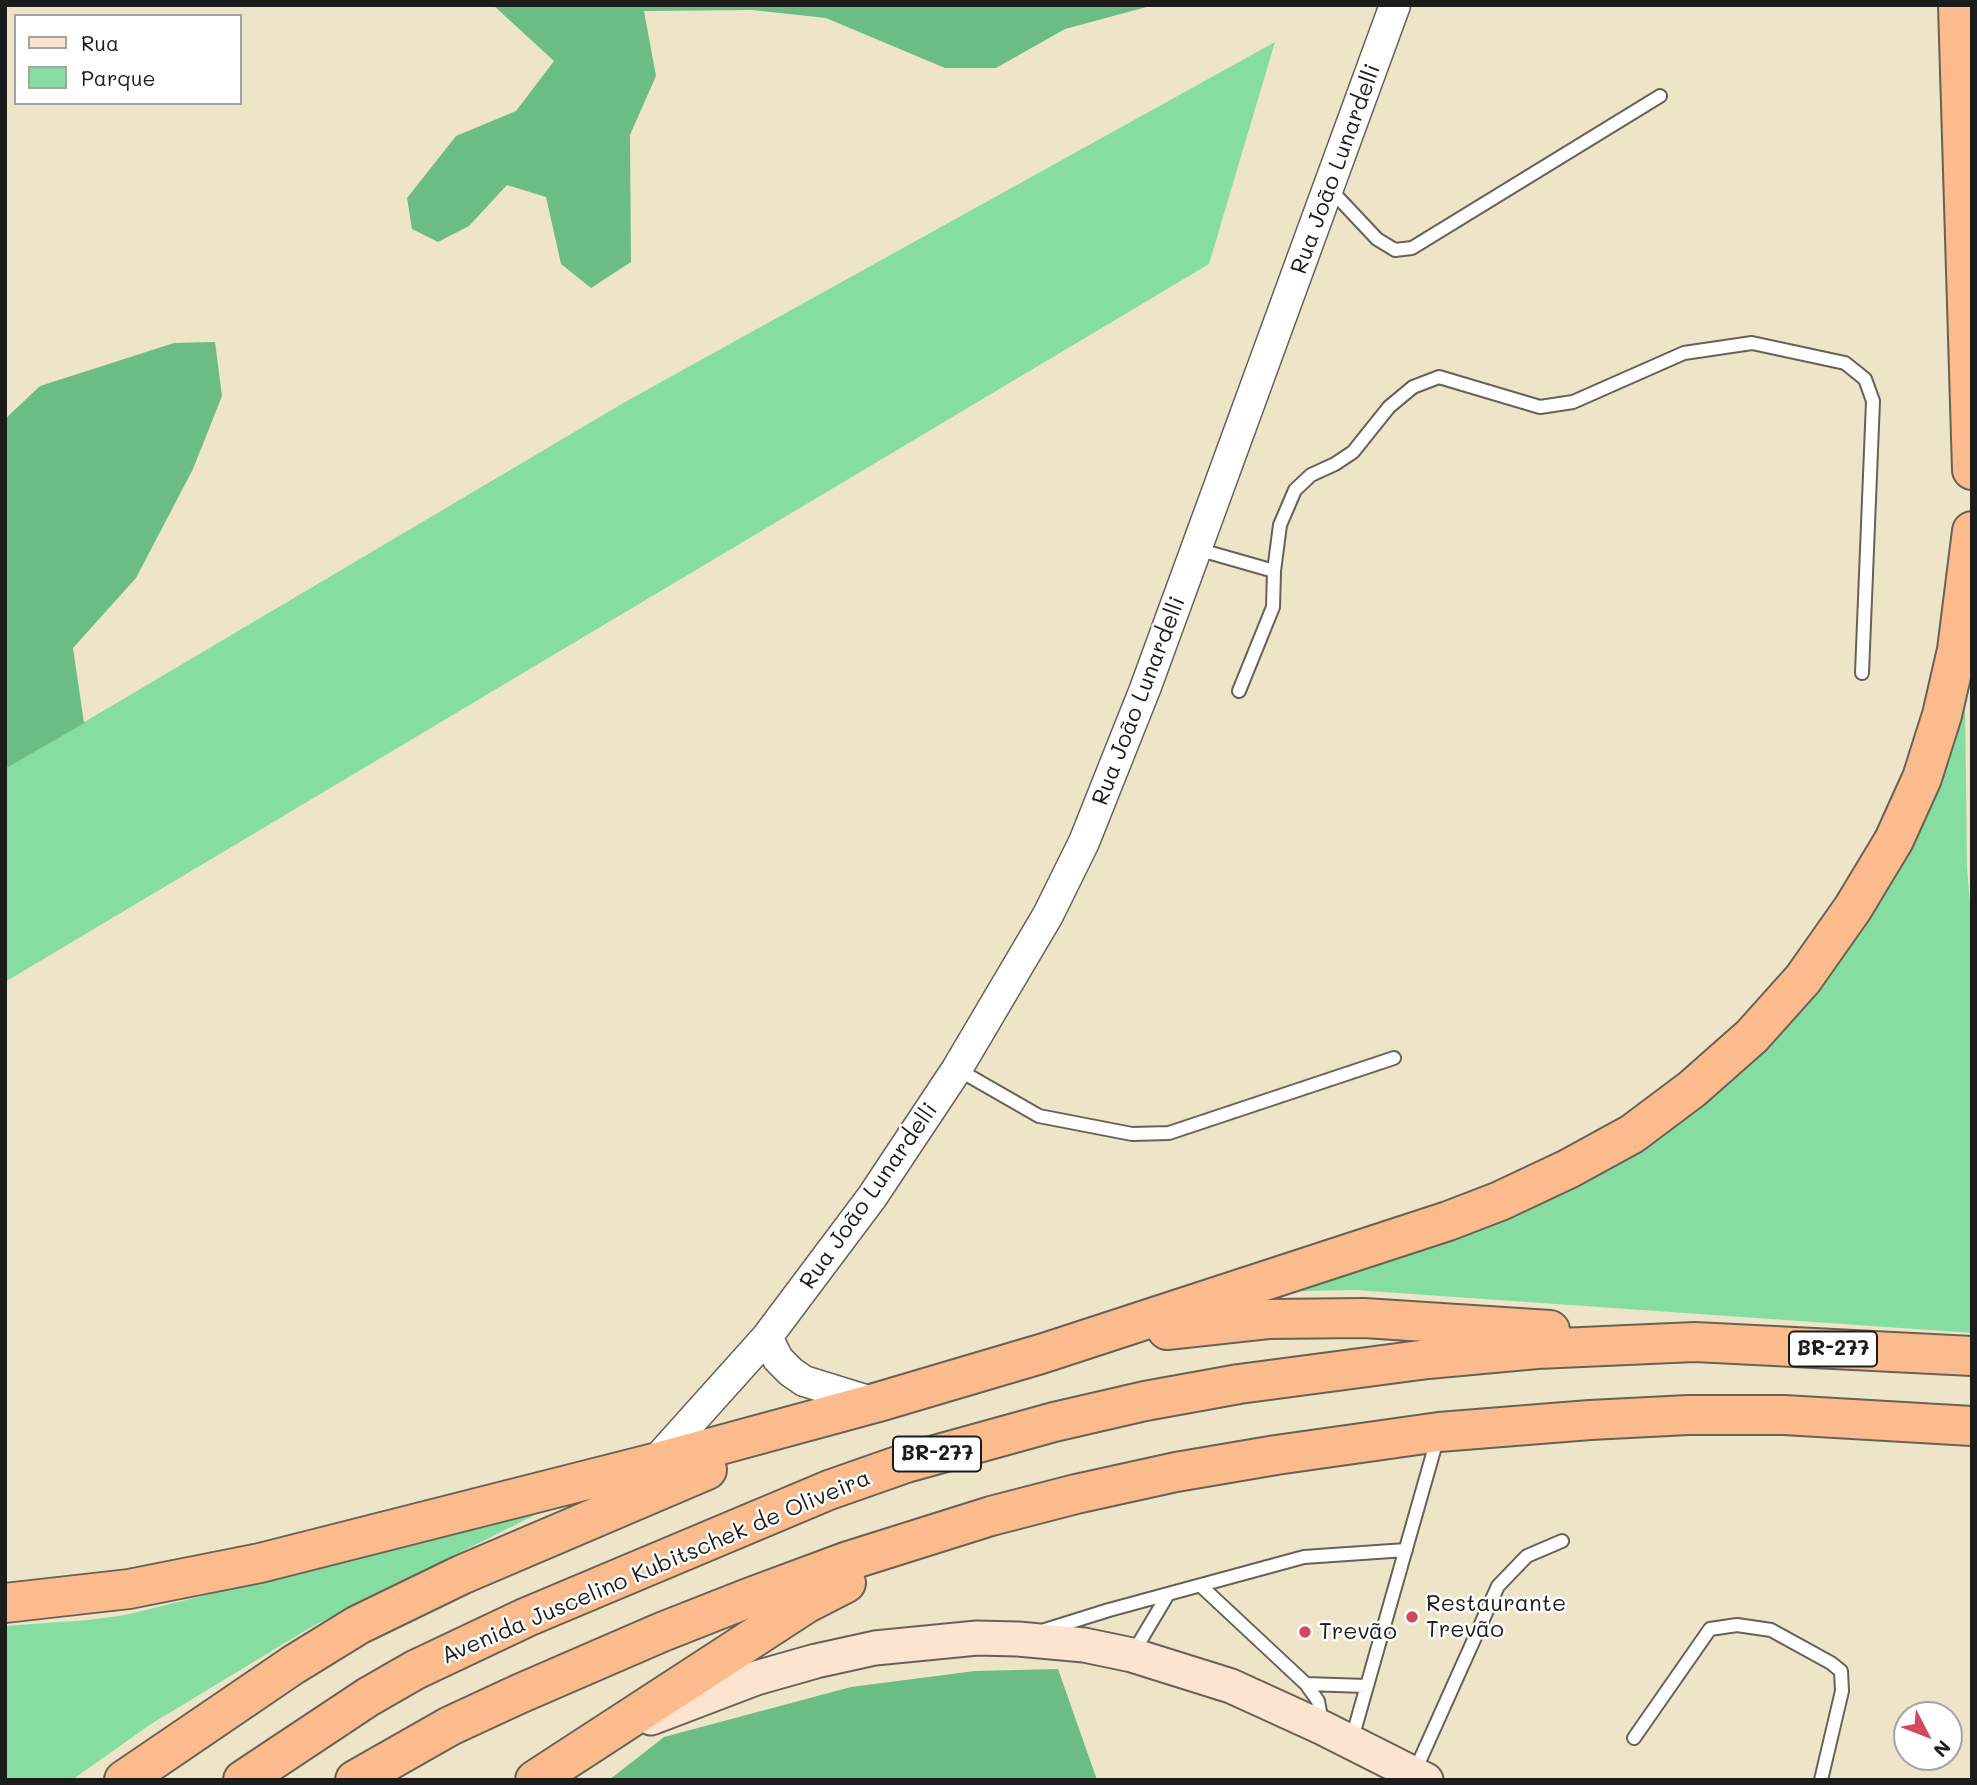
<!DOCTYPE html>
<html>
<head>
<meta charset="utf-8">
<style>
  body { margin:0 }
  #map { position:relative; width:1977px; height:1785px; overflow:hidden; background:#eee5c8; font-family:Mali,sans-serif }
  canvas { display:block }
  .frame { position:absolute; inset:0; border:7px solid #1c1c1c; pointer-events:none }
  .legend { position:absolute; left:14px; top:14px; width:228px; height:91px; box-sizing:border-box; background:#fff; border:2px solid #a4a4a4; margin:0; padding:9px 12px; list-style:none; font-size:21px; color:#1c1c1c }
  .legend li { display:flex; align-items:center; gap:14px; height:35px }
  .legend b { width:35px; border:2px solid #a4a4a4 }
  .north { position:absolute; left:1893px; top:1701px; width:70px; height:70px; box-sizing:border-box; background:#fff; border:2px solid #a4a4a4; border-radius:50%; rotate:132deg; font-size:19px; font-weight:700; line-height:28px; text-align:center; color:#1c1c1c }
  .north::after { content:''; display:block; margin:auto; width:24px; height:32px; background:#d1495b; clip-path:polygon(50% 0,100% 100%,50% 72%,0 100%) }
</style>
</head>
<body>
<div id="map">
<canvas width="1977" height="1785"></canvas>
<div class="frame"></div>
<ul class="legend">
<li><b style="height:9px;background:#fde4d1"></b>Rua</li>
<li><b style="height:19px;background:#86dda0"></b>Parque</li>
</ul>
<div class="north">N</div>
</div>
<script>
const ctx = document.querySelector('canvas').getContext('2d');
ctx.lineJoin = 'round';
function fillPath(path, color) {
  ctx.fillStyle = color;
  ctx.fill(path, 'evenodd');
}
function poly(rows) {
  const path = new Path2D();
  for (const r of rows) {
    path.moveTo(r[0], r[1]);
    for (let i = 2; i < r.length; i += 2) path.lineTo(r[i], r[i + 1]);
  }
  return path;
}
function trace(path, color, width, dash) {
  ctx.strokeStyle = color;
  ctx.lineWidth = width;
  ctx.lineCap = dash ? 'butt' : 'round';
  ctx.setLineDash(dash || []);
  ctx.stroke(path);
}
function label(font, color, halo, rows, align = 'center') {
  ctx.font = font + ' Mali,sans-serif';
  ctx.lineWidth = 5;
  ctx.setLineDash([]);
  ctx.textBaseline = 'middle';
  ctx.strokeStyle = halo;
  ctx.fillStyle = color;
  for (const [text, x, y, turn = 0] of rows) {
    ctx.save();
    ctx.translate(x, y);
    ctx.rotate((+turn || 0) * Math.PI / 180);
    ctx.textAlign = isNaN(turn) ? turn : align;
    if (halo) ctx.strokeText(text, 0, 0);
    ctx.fillText(text, 0, 0);
    ctx.restore();
  }
}
const green = poly([
  [1275,42,1209,264,5,982,5,769,625,402],
  [1965,698,1967,867,1972,928,1972,1333,1355,1290,1262,1292,1714,1090],
  [537,1514,313,1626,151,1724,72,1780,5,1780,5,1626,88,1620,125,1615]
]);
const forest = poly([
  [493,5,1154,5,1065,29,996,68,945,68,826,18,752,10,644,11,656,76,630,135,631,262,591,288,561,264,546,197,507,185,469,226,438,242,412,229,407,198,456,136,516,111,554,61],
  [215,342,222,396,193,469,136,578,73,648,84,723,5,769,5,419,40,386,174,343],
  [1058,1669,1097,1780,609,1780,664,1737,851,1687,975,1671]
]);
const service = poly([
  [1329,188,1377,239,1395,250,1412,248,1660,96],
  [1197,549,1274,571],
  [1239,691,1273,607,1274,571,1280,525,1295,490,1311,475,1335,464,1353,452,1389,407,1413,387,1439,377,1540,407,1573,402,1684,353,1752,343,1845,363,1865,379,1873,401,1862,673],
  [957,1069,1039,1116,1132,1134,1169,1133,1394,1058],
  [1201,1586,1306,1684,1318,1701,1322,1722],
  [1045,1630,1109,1610,1304,1557,1406,1550],
  [1133,1653,1167,1596],
  [1306,1684,1366,1686],
  [1634,1738,1710,1629,1737,1625,1771,1630,1831,1663,1841,1671,1842,1691,1821,1780],
  [1351,1742,1438,1436],
  [1415,1771,1498,1586,1527,1556,1562,1541]
]);
const tertiary = poly([
  [767,1337,778,1359,791,1372,804,1381,875,1403],
  [654,1463,767,1337,872,1197,957,1069,1048,915,1084,842,1145,689,1395,5]
]);
const secondary = poly([
  [651,1718,756,1678,816,1661,875,1648,977,1638,1018,1639,1084,1645,1132,1655,1231,1686,1323,1728,1426,1780]
]);
const trunk = poly([
  [1958,5,1972,470]
]);
const motorway = poly([
  [1167,1330,1268,1319,1364,1318,1550,1330],
  [5,1603,129,1589,260,1563,654,1463,875,1403,1044,1353,1448,1221,1500,1201,1568,1169,1632,1134,1692,1089,1752,1036,1803,979,1853,908,1894,840,1922,778,1942,715,1957,650,1972,531],
  [124,1780,293,1665,358,1625,461,1575,707,1470],
  [243,1780,368,1697,415,1670,527,1617,829,1490,906,1463,1054,1422,1145,1401,1239,1384,1428,1359,1537,1349,1695,1342,1972,1356],
  [355,1780,450,1726,519,1694,662,1632,751,1597,848,1561,991,1516,1076,1494,1176,1472,1276,1455,1439,1432,1590,1420,1688,1415,1784,1415,1972,1426],
  [535,1780,807,1603,846,1583]
]);
const markers = [
  [1412,1617,7,"#d1495b"],
  [1305,1632,7,"#d1495b"]
];
const shields = [
  [1833,1349,88],
  [937,1454,88]
];
const shieldNames = [
  ["BR-277",1833,1349],
  ["BR-277",937,1454]
];
const streetNames = [
  ["Rua João Lunardelli",1336,169,-70],
  ["Rua João Lunardelli",1139,701,-69],
  ["Rua João Lunardelli",869,1196,-55],
  ["Avenida Juscelino Kubitschek de Oliveira",656,1567,-23]
];
const poiNames = [
  ["Restaurante",1426,1604],
  ["Trevão",1426,1630],
  ["Trevão",1319,1632]
];
fillPath(green, '#86dda0');
fillPath(forest, '#6cbc86');
trace(service, '#666258', 16);
trace(tertiary, '#666258', 33);
trace(secondary, '#666258', 37);
trace(trunk, '#666258', 42);
trace(motorway, '#666258', 42);
trace(service, '#fff', 12);
trace(tertiary, '#fff', 30);
trace(secondary, '#fde4d1', 33);
trace(trunk, '#fbbb8c', 38);
trace(motorway, '#fbbb8c', 38);
for (const [x, y, r, color] of markers) {
  const dot = new Path2D();
  dot.arc(x, y, r, 0, 2 * Math.PI);
  ctx.fillStyle = color;
  ctx.fill(dot);
  trace(dot, '#fff', 2.5);
}
for (const [x, y, w] of shields) {
  const box = new Path2D();
  box.roundRect(x - w / 2, y - 17.5, w, 35, 5);
  ctx.fillStyle = '#fff';
  ctx.fill(box);
  trace(box, '#1c1c1c', 2);
}
label('bold 21px', '#1c1c1c', null, shieldNames);
label('23px', '#1c1c1c', '#fff', streetNames);
label('23px', '#1c1c1c', '#fff', poiNames, 'left');
</script>
</body>
</html>
